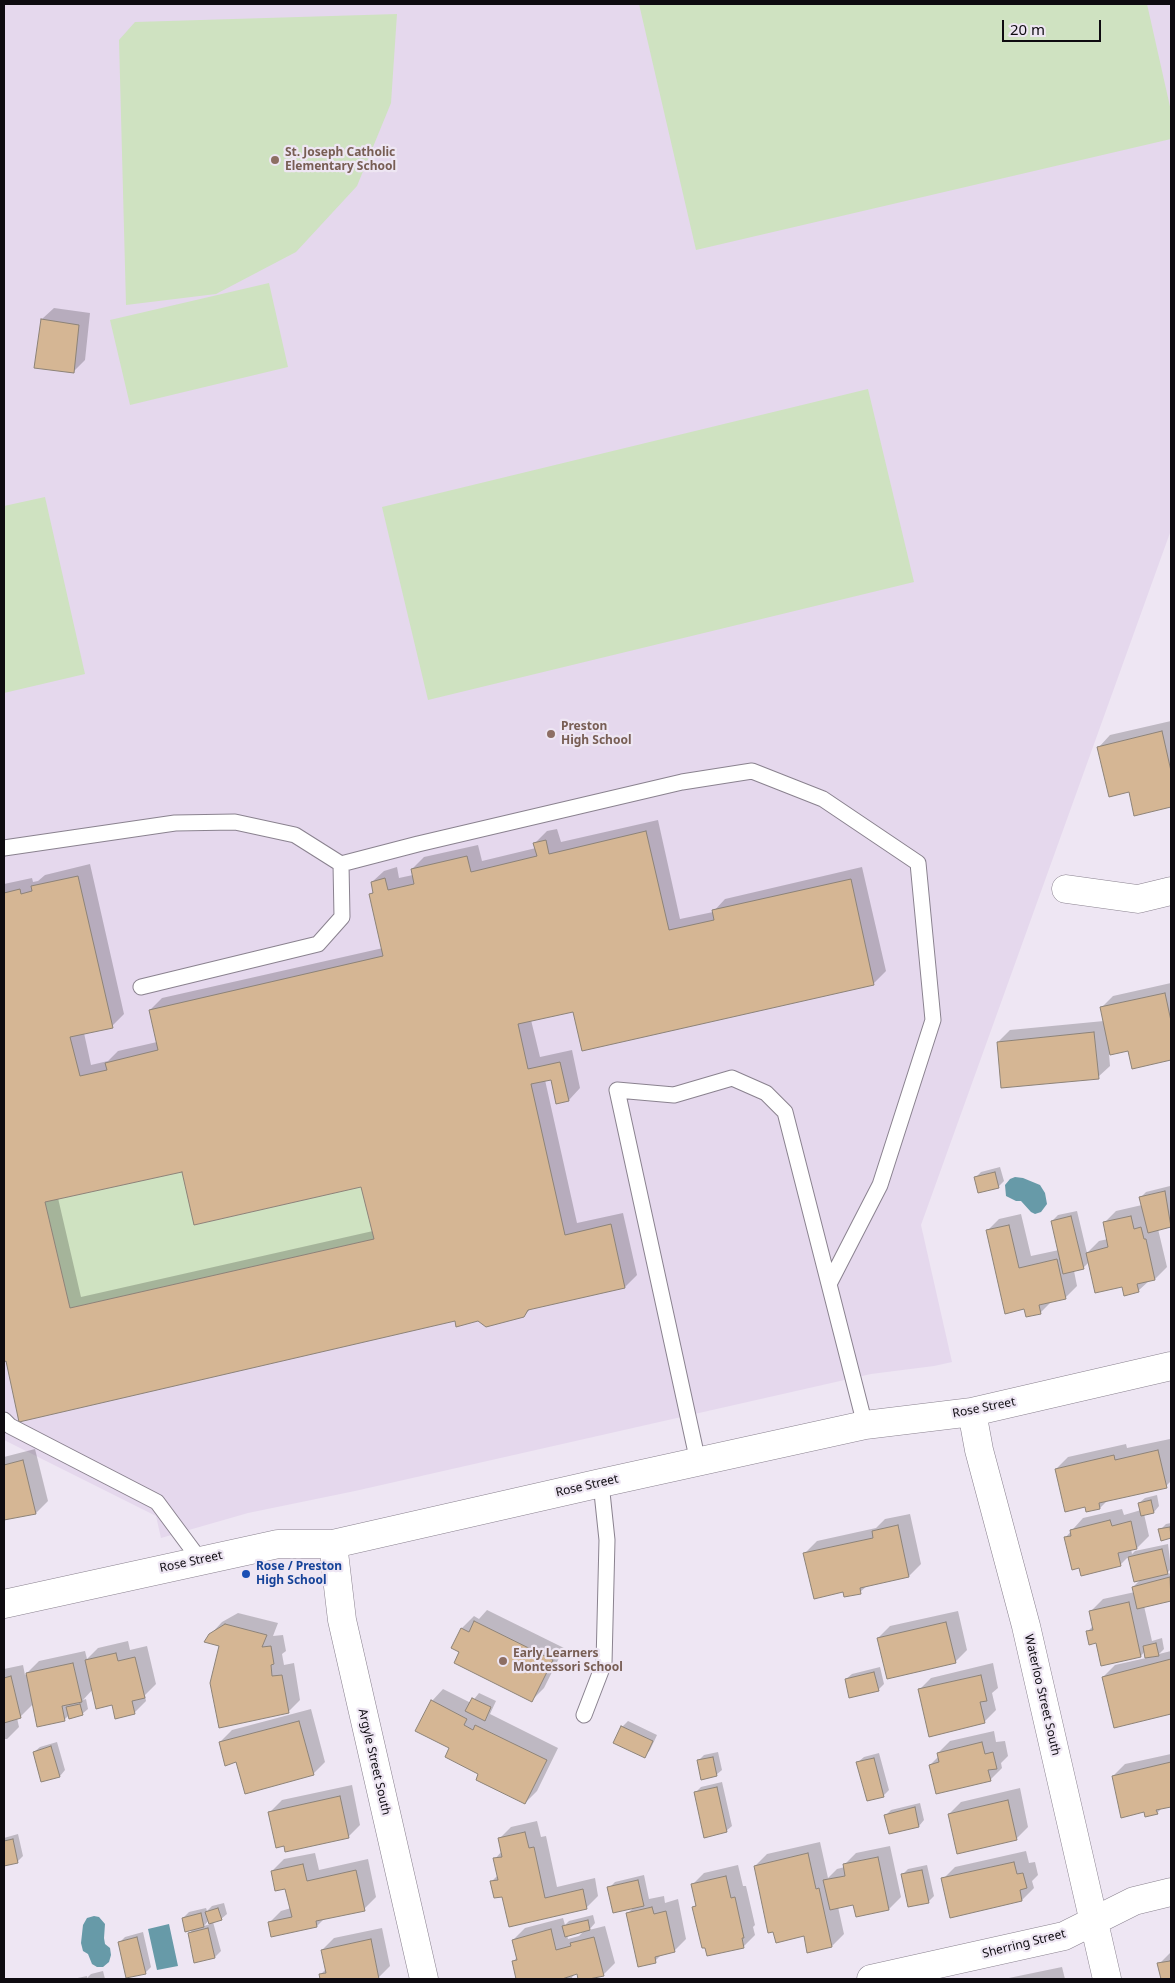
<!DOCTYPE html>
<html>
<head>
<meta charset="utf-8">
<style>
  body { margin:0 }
  #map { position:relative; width:1175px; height:1983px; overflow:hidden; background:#eee6f3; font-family:"Noto Sans",sans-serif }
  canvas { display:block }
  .frame { position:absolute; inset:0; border:5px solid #0e0b10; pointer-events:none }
  .scale { position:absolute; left:1002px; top:20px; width:99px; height:22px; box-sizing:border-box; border:2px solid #0e0b10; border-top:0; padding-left:6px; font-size:15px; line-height:18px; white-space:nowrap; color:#0e0b10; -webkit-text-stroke:4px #eee6f3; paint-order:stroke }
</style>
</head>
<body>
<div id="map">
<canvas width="1175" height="1983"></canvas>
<div class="frame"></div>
<div class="scale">20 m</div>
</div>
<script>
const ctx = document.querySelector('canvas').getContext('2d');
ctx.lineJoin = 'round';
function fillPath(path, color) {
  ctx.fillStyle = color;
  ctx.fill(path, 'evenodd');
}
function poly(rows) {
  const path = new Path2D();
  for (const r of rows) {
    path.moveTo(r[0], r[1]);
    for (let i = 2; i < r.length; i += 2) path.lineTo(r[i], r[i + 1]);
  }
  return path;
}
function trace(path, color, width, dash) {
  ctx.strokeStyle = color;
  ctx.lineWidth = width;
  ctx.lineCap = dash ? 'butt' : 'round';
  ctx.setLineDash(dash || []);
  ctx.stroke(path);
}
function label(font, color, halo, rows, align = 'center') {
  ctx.font = font + ' "Noto Sans",sans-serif';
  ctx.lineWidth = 4.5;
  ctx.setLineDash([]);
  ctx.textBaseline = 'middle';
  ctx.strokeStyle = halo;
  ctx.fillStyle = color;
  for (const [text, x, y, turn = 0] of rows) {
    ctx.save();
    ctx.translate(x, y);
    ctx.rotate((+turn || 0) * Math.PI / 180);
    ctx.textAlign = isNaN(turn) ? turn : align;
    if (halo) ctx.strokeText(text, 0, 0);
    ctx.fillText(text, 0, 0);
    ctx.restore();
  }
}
const built = poly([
  [4,4,1171,4,1171,530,921,1225,952,1362,934,1366,871,1374,355,1491,248,1513,161,1538,156,1516,4,1440]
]);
const green = poly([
  [639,4,1147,4,1171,111,1171,139,696,250],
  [397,14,391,103,357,186,296,252,216,294,126,305,119,40,135,22],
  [269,283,288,367,130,405,110,320],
  [868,389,914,582,428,700,382,507],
  [45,497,85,674,4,693,4,506],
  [182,1172,195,1225,361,1187,374,1239,70,1308,45,1202]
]);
const water = poly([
  [1015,1177,1023,1178,1040,1185,1045,1193,1047,1204,1041,1212,1035,1214,1031,1212,1021,1201,1016,1201,1006,1196,1005,1185,1010,1179],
  [94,1916,99,1917,105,1924,104,1938,105,1944,110,1948,111,1955,109,1962,103,1967,97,1967,92,1964,88,1954,83,1951,81,1943,83,1925,87,1918],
  [169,1924,178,1966,157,1970,148,1929]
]);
const shadow = poly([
  [54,308,90,313,85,360,73,372,42,319],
  [1171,721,1171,806,1135,814,1130,790,1099,747,1110,735],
  [658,820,680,919,713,912,725,899,862,867,886,971,874,983,574,1010,531,1020,540,1057,572,1050,580,1088,569,1100,552,1078,545,1080,577,1223,623,1213,637,1275,625,1287,531,1308,524,1316,456,1320,4,1361,4,884,32,878,33,882,38,881,45,875,90,864,124,1014,112,1026,84,1033,91,1065,108,1061,118,1051,157,1042,150,1010,162,998,383,948,371,894,374,891,372,882,384,871,397,867,399,878,413,875,412,869,424,857,478,845,482,861,536,848,535,843,547,831,557,829,561,842],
  [183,1170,362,1185,373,1231,81,1297,58,1198],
  [1171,983,1171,1059,1133,1068,1129,1049,1109,1054,1110,1066,1098,1077,998,1042,1010,1030,1104,1021,1101,1008,1113,996],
  [1000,1167,1004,1181,998,1187,976,1177,981,1172],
  [1170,1186,1171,1226,1158,1229,1167,1267,1155,1279,1150,1280,1138,1291,1123,1285,1089,1262,1083,1268,1074,1271,1077,1286,1065,1298,1052,1301,1040,1313,1025,1308,987,1231,999,1219,1021,1214,1031,1256,1059,1250,1052,1221,1058,1215,1077,1211,1087,1253,1099,1241,1108,1239,1104,1223,1116,1211,1142,1205,1141,1197,1146,1192],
  [1170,1439,1171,1481,1166,1486,1108,1500,1100,1508,1086,1506,1056,1469,1068,1457,1126,1444,1127,1448],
  [35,1449,48,1501,36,1513,4,1519,4,1457],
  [1157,1495,1159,1506,1154,1512,1144,1514,1149,1536,1137,1548,1131,1549,1132,1554,1135,1551,1168,1544,1171,1569,1165,1575,1171,1573,1171,1600,1144,1606,1152,1641,1162,1638,1164,1649,1159,1654,1171,1651,1171,1712,1115,1726,1103,1677,1115,1665,1146,1658,1145,1651,1141,1656,1097,1642,1087,1632,1094,1625,1091,1611,1103,1599,1135,1592,1133,1587,1142,1578,1134,1580,1129,1556,1120,1565,1065,1538,1083,1518,1122,1509,1124,1515,1141,1510,1139,1503,1145,1498],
  [910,1514,921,1564,909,1576,868,1585,860,1592,844,1591,805,1553,817,1541,876,1528,885,1519],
  [1171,1523,1171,1537,1162,1540,1160,1530,1166,1524],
  [487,1610,564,1648,544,1688,532,1700,453,1648,462,1628,474,1616,479,1619],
  [958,1611,967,1650,955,1662,878,1638,890,1626],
  [238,1613,278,1623,273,1636,283,1635,286,1651,282,1654,284,1665,294,1663,300,1700,288,1712,210,1635,222,1622],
  [128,1641,130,1650,147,1646,156,1684,145,1695,146,1701,134,1713,113,1703,93,1689,83,1700,86,1699,88,1709,82,1714,70,1714,64,1720,33,1704,20,1717,17,1718,19,1727,7,1739,4,1739,4,1669,23,1665,25,1675,39,1661,85,1651,87,1659,98,1648],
  [993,1663,998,1688,992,1693,996,1710,984,1722,919,1690,931,1678],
  [880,1667,884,1684,878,1690,846,1679,852,1674],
  [443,1689,471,1703,479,1693,496,1701,490,1714,558,1748,537,1791,525,1803,480,1773,432,1701],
  [311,1709,325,1762,313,1774,237,1761,220,1742,232,1730],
  [628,1721,657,1735,650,1750,645,1756,622,1727],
  [994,1731,996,1742,1005,1741,1008,1756,1001,1763,1002,1768,990,1780,930,1765,939,1756,938,1753,950,1741],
  [57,1742,65,1770,60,1776,34,1752,40,1747],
  [718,1752,722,1770,716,1775,698,1761,704,1755],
  [879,1753,889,1790,883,1796,858,1762,864,1757],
  [1171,1754,1171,1806,1163,1807,1157,1813,1145,1811,1113,1776,1125,1764],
  [722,1782,732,1826,726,1831,696,1792,701,1787],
  [352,1785,360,1825,348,1837,285,1845,270,1812,282,1800],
  [1020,1788,1028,1827,1016,1839,949,1814,961,1802],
  [920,1803,924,1820,919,1826,890,1833,886,1815,891,1810],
  [537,1821,541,1837,546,1836,557,1887,595,1878,598,1896,586,1908,503,1895,491,1882,498,1875,495,1859,502,1851,499,1839,511,1827],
  [18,1834,23,1856,17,1862,4,1865,4,1838],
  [820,1842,828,1878,837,1869,845,1867,844,1865,856,1853,890,1846,901,1897,889,1909,854,1904,838,1907,844,1934,832,1946,805,1935,755,1866,767,1854],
  [1026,1851,1029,1863,1035,1862,1038,1875,1032,1881,1034,1888,1022,1900,943,1879,955,1867],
  [315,1853,319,1870,368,1859,376,1897,364,1909,325,1918,317,1926,269,1923,281,1911,291,1908,286,1888,272,1871,284,1859],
  [738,1865,743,1886,746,1886,755,1925,753,1927,755,1935,743,1947,694,1907,697,1904,692,1885,704,1873],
  [927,1865,934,1896,928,1902,902,1875,908,1869],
  [644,1875,649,1899,664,1896,665,1903,678,1899,686,1939,674,1951,663,1953,655,1961,627,1914,634,1907,609,1888,615,1882],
  [224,1903,227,1914,221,1919,213,1922,221,1951,215,1957,195,1961,189,1934,194,1928,183,1918,189,1912,206,1908,207,1911,212,1906],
  [209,1920,210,1924,204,1926],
  [593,1915,595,1923,589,1930,605,1926,615,1963,603,1975,584,1979,580,1979,578,1973,575,1973,571,1979,517,1979,513,1962,517,1957,513,1940,525,1928,563,1918,565,1925,569,1921],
  [584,1931,579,1936,568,1939,567,1935],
  [382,1928,390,1966,378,1978,370,1979,321,1979,320,1975,326,1969,322,1950,334,1938],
  [143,1932,151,1967,145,1973,119,1943,125,1937],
  [1171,1952,1171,1979,1162,1979,1159,1964],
  [1062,1967,1065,1979,1004,1979],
  [103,1971,105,1979,73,1979,87,1976,87,1978,91,1974]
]);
const building = poly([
  [41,319,79,325,74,373,34,368,41,319],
  [1162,731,1171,771,1171,807,1134,816,1129,792,1109,797,1097,747,1162,731],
  [646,831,669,930,714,920,712,910,851,879,874,985,582,1051,573,1012,518,1024,528,1069,560,1062,569,1101,556,1104,551,1080,531,1084,565,1235,611,1224,625,1288,528,1310,524,1317,486,1327,478,1321,456,1327,455,1321,19,1422,6,1361,4,1362,4,893,20,889,21,894,32,891,31,886,78,876,113,1028,70,1037,80,1076,107,1070,105,1063,158,1050,149,1010,383,956,369,894,373,893,371,882,385,878,388,890,414,884,411,869,467,856,471,872,537,856,533,843,546,840,549,854,646,831],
  [182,1172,194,1225,361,1187,374,1239,70,1308,45,1202,182,1172],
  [1165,993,1171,1021,1171,1060,1132,1069,1128,1051,1110,1055,1100,1007,1165,993],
  [1094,1032,1099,1079,1001,1088,997,1042,1094,1032],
  [995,1172,999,1188,978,1193,974,1177,995,1172],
  [1165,1191,1171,1227,1148,1233,1139,1197,1165,1191],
  [1071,1216,1084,1269,1063,1274,1051,1221,1071,1216],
  [1131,1216,1134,1229,1141,1227,1144,1239,1146,1239,1155,1280,1137,1284,1139,1292,1124,1296,1122,1287,1095,1293,1086,1253,1108,1247,1103,1222,1131,1216],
  [1009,1225,1019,1268,1057,1259,1066,1299,1039,1305,1041,1314,1026,1317,1024,1309,1005,1314,986,1230,1009,1225],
  [1158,1450,1167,1488,1099,1503,1100,1509,1086,1512,1085,1507,1065,1512,1055,1469,1114,1455,1115,1460,1158,1450],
  [23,1460,36,1514,4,1520,4,1465,23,1460],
  [1151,1500,1154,1513,1141,1516,1138,1503,1151,1500],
  [1110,1520,1112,1526,1131,1521,1137,1549,1118,1553,1121,1566,1081,1576,1079,1568,1072,1570,1064,1537,1071,1536,1070,1530,1110,1520],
  [898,1525,909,1577,860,1588,861,1594,844,1597,843,1592,814,1599,803,1553,873,1538,872,1531,898,1525],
  [1170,1527,1171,1538,1161,1541,1158,1529,1170,1527],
  [1162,1549,1168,1574,1134,1582,1128,1557,1162,1549],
  [1170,1577,1171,1601,1137,1609,1132,1587,1170,1577],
  [1129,1602,1141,1657,1101,1666,1096,1643,1089,1645,1086,1631,1093,1630,1089,1611,1129,1602],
  [474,1621,553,1660,532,1702,454,1663,459,1652,451,1648,461,1628,469,1632,474,1621],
  [946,1622,956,1663,887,1679,877,1638,946,1622],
  [225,1624,267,1635,262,1647,271,1646,274,1664,271,1665,272,1676,282,1675,289,1713,219,1728,210,1683,219,1646,204,1642,209,1634,225,1624],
  [1156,1643,1159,1656,1145,1658,1143,1646,1156,1643],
  [116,1653,118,1661,135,1657,145,1698,132,1701,135,1714,115,1719,112,1705,96,1709,85,1660,116,1653],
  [1171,1659,1171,1714,1114,1728,1102,1677,1171,1659],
  [73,1663,82,1702,62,1706,65,1721,37,1727,26,1673,73,1663],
  [874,1672,879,1691,849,1698,845,1679,874,1672],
  [981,1675,987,1701,980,1702,985,1723,929,1737,918,1689,981,1675],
  [11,1676,21,1718,4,1723,4,1678,11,1676],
  [472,1698,491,1707,485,1721,465,1711,472,1698],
  [431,1700,467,1719,464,1725,473,1730,475,1725,547,1760,525,1804,476,1780,478,1774,445,1757,449,1748,415,1731,431,1700],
  [80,1704,83,1715,69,1719,66,1707,80,1704],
  [299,1721,314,1775,245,1794,236,1762,225,1766,219,1742,299,1721],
  [621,1726,653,1741,645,1758,613,1743,621,1726],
  [982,1742,985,1754,993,1752,997,1769,988,1770,991,1781,936,1794,929,1765,939,1762,937,1753,982,1742],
  [51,1746,60,1777,41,1782,33,1752,51,1746],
  [713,1757,717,1776,701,1780,697,1760,713,1757],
  [874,1758,884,1797,867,1801,856,1762,874,1758],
  [1171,1762,1171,1807,1156,1810,1158,1814,1145,1817,1144,1812,1121,1818,1112,1776,1171,1762],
  [717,1787,727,1832,704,1838,694,1792,717,1787],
  [340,1796,349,1838,285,1852,284,1846,276,1848,268,1812,340,1796],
  [1008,1800,1017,1840,957,1854,948,1814,1008,1800],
  [915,1807,919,1827,889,1834,884,1815,915,1807],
  [525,1832,529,1848,534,1847,545,1898,583,1889,587,1909,509,1927,502,1897,494,1898,490,1881,498,1880,493,1858,502,1857,498,1838,525,1832],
  [13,1839,18,1863,4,1866,4,1841,13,1839],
  [808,1853,816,1889,819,1888,832,1947,807,1953,804,1936,776,1943,773,1932,768,1933,754,1866,808,1853],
  [878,1857,889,1910,856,1917,853,1905,830,1910,823,1880,845,1876,843,1864,878,1857],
  [1014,1862,1017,1874,1023,1873,1027,1888,1020,1890,1022,1901,950,1918,941,1878,1014,1862],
  [303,1864,307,1881,356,1870,365,1911,316,1921,317,1927,271,1937,268,1922,292,1917,285,1889,275,1891,271,1871,303,1864],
  [922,1870,929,1903,908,1907,901,1874,922,1870],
  [726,1876,731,1898,735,1897,744,1938,742,1938,744,1948,707,1956,705,1948,702,1948,692,1907,696,1906,691,1884,726,1876],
  [638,1880,644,1906,613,1913,607,1887,638,1880],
  [652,1907,654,1914,666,1911,675,1952,655,1957,656,1963,638,1967,626,1913,652,1907],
  [218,1908,222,1920,209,1924,205,1912,218,1908],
  [201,1913,204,1927,185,1932,182,1918,201,1913],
  [588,1920,590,1930,565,1937,562,1926,588,1920],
  [208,1928,215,1958,194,1963,188,1933,208,1928],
  [551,1929,556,1950,571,1946,570,1943,594,1937,604,1976,589,1979,578,1979,577,1974,562,1979,516,1979,512,1961,517,1960,512,1940,551,1929],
  [137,1937,146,1974,126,1978,118,1942,137,1937],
  [371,1939,379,1979,320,1979,319,1974,326,1973,321,1950,371,1939],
  [1171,1958,1171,1979,1161,1979,1157,1963,1170,1961,1171,1958]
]);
const service = poly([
  [4,848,175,823,235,822,295,835,341,864,418,844,682,782,752,771,823,799,918,863,933,1020,880,1185,829,1284],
  [141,987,318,944,342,917,341,864],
  [4,1420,10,1426,157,1502,200,1560],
  [698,1462,617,1090,674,1095,732,1078,766,1093,785,1112,865,1425],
  [584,1715,604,1663,607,1540,601,1483]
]);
const minor = poly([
  [1066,889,1138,899,1171,891],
  [972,1412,979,1450,1026,1626,1107,1979],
  [333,1544,342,1620,424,1979],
  [4,1604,278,1544,333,1544,601,1483,865,1425,972,1412,1171,1366],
  [871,1979,1064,1936,1134,1901,1171,1892]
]);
const markers = [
  [275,160,5,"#8d6e63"],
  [551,734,5,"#8d6e63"],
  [246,1574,5,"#1a4fb4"],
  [503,1661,5,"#8d6e63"]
];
const educationNames = [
  ["St. Joseph Catholic",285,153],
  ["Elementary School",285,167],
  ["Preston",561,727],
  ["High School",561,741],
  ["Early Learners",513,1654],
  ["Montessori School",513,1668]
];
const streetNames = [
  ["Rose Street",984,1408,-11],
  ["Rose Street",587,1486,-13],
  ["Rose Street",191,1562,-12],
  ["Waterloo Street South",1042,1695,77],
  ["Argyle Street South",374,1762,77],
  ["Sherring Street",1024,1944,-14]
];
const transitNames = [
  ["Rose / Preston",256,1567],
  ["High School",256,1581]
];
fillPath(built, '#e5d8ed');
fillPath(green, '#cfe2c1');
fillPath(water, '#679aa8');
fillPath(shadow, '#0003');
fillPath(building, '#d5b694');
trace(building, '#8d8378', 1);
trace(service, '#8a828f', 17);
trace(minor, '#8a828f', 29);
trace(service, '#fff', 15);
trace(minor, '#fff', 28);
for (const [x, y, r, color] of markers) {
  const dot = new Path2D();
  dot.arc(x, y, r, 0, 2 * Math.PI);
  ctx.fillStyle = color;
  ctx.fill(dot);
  trace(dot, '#eee6f3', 2);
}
label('bold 12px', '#785e54', '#eee6f3', educationNames, 'left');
label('12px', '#0e0b10', '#eee6f3', streetNames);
label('bold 12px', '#164399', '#eee6f3', transitNames, 'left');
</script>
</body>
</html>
